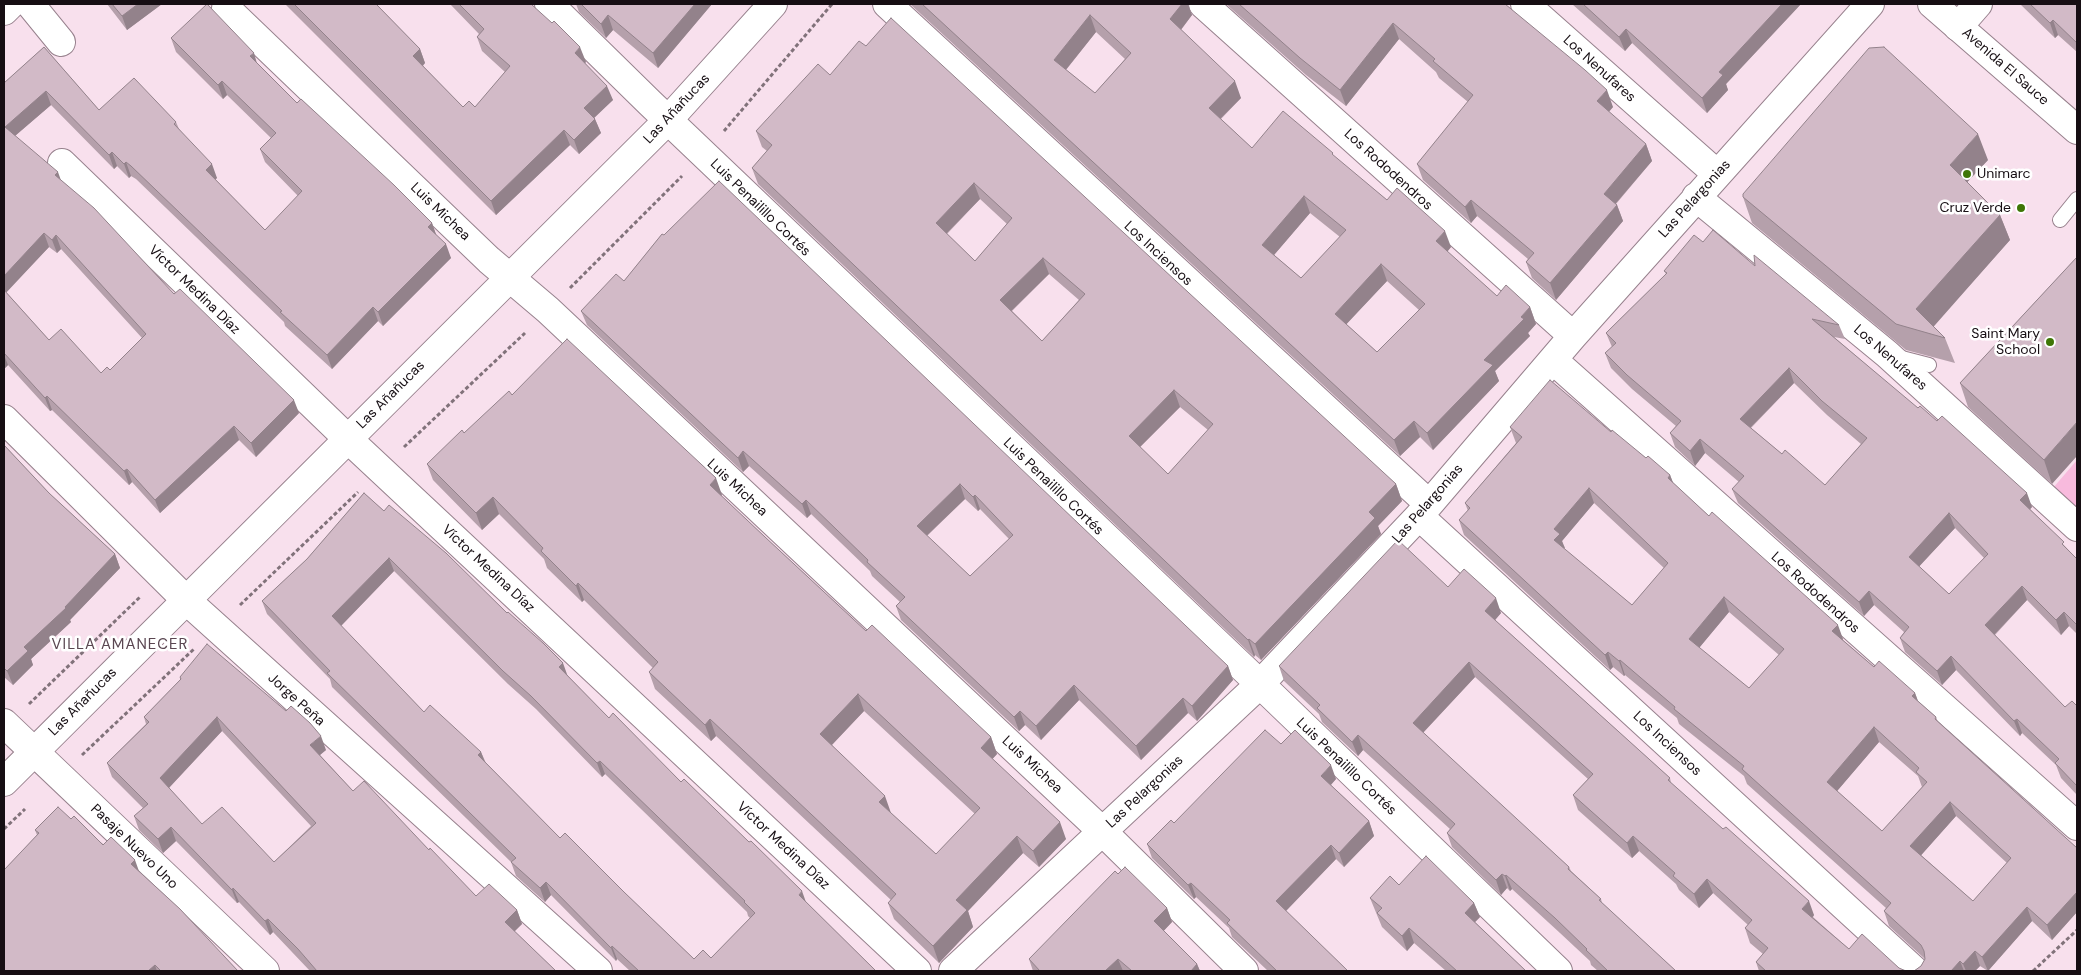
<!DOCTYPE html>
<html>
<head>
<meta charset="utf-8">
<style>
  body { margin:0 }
  #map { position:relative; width:2081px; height:975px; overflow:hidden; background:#f8e0ed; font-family:"DM Sans",sans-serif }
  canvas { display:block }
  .frame { position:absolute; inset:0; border:5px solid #160e13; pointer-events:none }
</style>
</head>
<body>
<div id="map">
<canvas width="2081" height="975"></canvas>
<div class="frame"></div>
</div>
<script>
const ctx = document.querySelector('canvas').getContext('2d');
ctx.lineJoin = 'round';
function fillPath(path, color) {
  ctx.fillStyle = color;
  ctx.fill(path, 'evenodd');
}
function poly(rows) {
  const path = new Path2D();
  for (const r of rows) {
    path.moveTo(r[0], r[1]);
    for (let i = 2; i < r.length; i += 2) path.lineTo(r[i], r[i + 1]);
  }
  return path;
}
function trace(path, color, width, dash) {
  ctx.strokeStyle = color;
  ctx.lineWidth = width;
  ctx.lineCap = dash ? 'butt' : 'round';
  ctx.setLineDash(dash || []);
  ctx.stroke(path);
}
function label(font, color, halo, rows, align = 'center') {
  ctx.font = font + ' "DM Sans",sans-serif';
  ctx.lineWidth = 5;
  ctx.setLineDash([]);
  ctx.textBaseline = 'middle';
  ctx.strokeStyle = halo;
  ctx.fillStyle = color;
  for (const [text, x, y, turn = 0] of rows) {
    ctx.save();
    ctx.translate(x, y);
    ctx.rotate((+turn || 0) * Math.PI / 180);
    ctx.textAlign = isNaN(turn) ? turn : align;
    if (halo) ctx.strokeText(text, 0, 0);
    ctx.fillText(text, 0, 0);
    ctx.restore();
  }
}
const green = poly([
  [2077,460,2077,510,2053,488]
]);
const path = poly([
  [724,131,832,4],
  [570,288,682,176],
  [404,447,525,333],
  [240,605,358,492],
  [29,704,140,597],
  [82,755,194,649],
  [4,829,25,809],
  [2033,971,2077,930]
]);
const service = poly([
  [2060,220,2077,199],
  [1898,357,1929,365]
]);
const minor = poly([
  [30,4,61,42],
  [549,4,650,103,1260,684,1558,971],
  [887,4,1429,504],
  [1203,4,1573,336],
  [1525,4,1717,174],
  [226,8,489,260,548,310,1103,832,1244,971],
  [4,11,11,4],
  [1958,27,1978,4],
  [62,163,348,439,917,971],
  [1696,197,1887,354,2077,527],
  [1553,360,2077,826],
  [4,419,186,600,598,971],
  [1419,516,1915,971],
  [4,723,265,971],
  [953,971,1260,684,1419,516,1573,336,1870,4]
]);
const tertiary = poly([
  [4,782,668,120,773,4]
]);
const secondary = poly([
  [1932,4,2077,130]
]);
const wall = poly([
  [107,4,162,4,127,30],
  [285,4,376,4,420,49,425,63,423,66,463,107,475,107,505,72,482,51,477,37,479,34,450,4,531,4,586,62,585,63,613,100,594,117,601,133,579,154,570,145,496,215],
  [576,4,712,4,658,68,613,30,606,38,579,12],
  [910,4,1188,4,1192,15,1181,30,1241,98,1221,119,1252,148,1334,157,1387,200,1451,247,1447,252,1497,296,1530,307,1536,324,1528,333,1530,336,1495,371,1499,381,1433,450,1420,437,1400,456],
  [1096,32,1125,59,1095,93,1066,70],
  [1310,213,1340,237,1301,278,1274,255],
  [1387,281,1419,310,1377,352,1346,324],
  [1226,4,1505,4,1613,107,1609,112,1646,144,1652,161,1616,204,1617,205,1623,221,1556,300,1532,278,1526,262,1528,259,1477,216,1471,223,1423,180,1417,164,1468,102,1439,78,1436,72,1399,39,1346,106,1306,75],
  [1572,4,1801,4,1726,84,1728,90,1707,113,1632,43,1625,51],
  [2020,4,2077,4,2077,52,2058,35,2055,38],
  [171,38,257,63,297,103,432,223,436,235,451,258,383,326,378,321,332,369,285,326,284,322,136,179,131,176,129,178,117,166,114,169,51,105,15,136,61,180,174,294,299,413,256,457,239,440,160,513,132,482,129,485,52,410,50,411,8,365,5,368,4,366,4,83,44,47,99,110,176,122,179,129,217,178,215,179,265,230,298,196,265,162,260,149,271,138,227,95,223,99,176,52],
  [49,247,57,253,61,249,142,338,110,370,101,373,49,340,6,292],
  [830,75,1396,484,1402,501,1378,526,1381,534,1261,660,1255,655,1254,657,758,184,752,168,767,151,762,147,756,131],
  [980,199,1007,224,975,261,947,234],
  [1049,274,1079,300,1042,341,1012,311],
  [1180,407,1208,430,1168,474,1140,447],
  [1988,160,1967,182,2000,215,2010,240,1933,326,1945,338,1955,363,1906,350,1752,223,1743,197],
  [662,234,1228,666,1233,680,1197,721,1188,713,1141,760,1079,700,1041,740,1025,725,1019,731,901,620,896,606,900,602,872,576,870,571,811,514,807,518,749,466,743,472,587,325,581,311,624,281],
  [965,499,978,511,980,509,1009,539,970,576,927,536],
  [1703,242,1755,266,1839,325,1845,339,1834,337,2032,507,2030,509,2077,559,2077,634,2069,626,2061,635,2027,600,1995,635,2065,707,2077,706,2077,795,2061,778,2056,765,2022,733,2020,736,1956,670,1942,685,1905,652,1900,638,1904,632,1874,605,1864,616,1738,503,1732,489,1739,482,1705,453,1695,466,1675,447,1670,433,1676,426,1632,389,1611,368,1605,353,1612,347,1606,333,1666,274,1664,271],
  [1794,383,1827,415,1861,444,1825,485,1782,454,1751,428],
  [1955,528,1984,558,1949,594,1919,566],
  [2077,257,2052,484,1968,407,1960,383],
  [512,395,722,495,721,496,765,537,866,631,991,737,997,754,992,759,1066,839,1039,867,1023,853,968,911,973,927,939,963,894,919,888,903,891,900,716,736,711,741,655,689,649,672,653,668,584,600,582,602,547,568,544,559,499,514,482,530,433,480,427,464,464,433],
  [864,711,975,814,936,854,891,813,832,745],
  [1510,427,1611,432,1646,458,1670,475,1673,483,1843,639,1843,640,1874,667,1915,693,1918,701,1936,717,1938,722,2077,848,2077,912,2052,940,2032,921,1988,971,1980,966,1975,971,1914,971,1921,966,1925,959,1889,926,1884,911,1886,908,1747,784,1744,776,1679,724,1677,718,1625,675,1624,676,1613,667,1610,670,1464,535,1459,520,1468,511,1465,503,1516,443],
  [1594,503,1664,568,1632,605,1564,549,1562,541],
  [1729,612,1779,655,1749,688,1699,648],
  [1879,742,1918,776,1922,787,1882,831,1837,791],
  [1956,816,2007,863,1973,901,1921,855],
  [4,445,49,493,115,554,120,568,70,620,71,622,31,659,33,665,13,685,4,677],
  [364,493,567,675,609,718,681,782,806,902,876,971,630,971,617,959,616,961,551,895,545,902,516,876,511,862,332,687,330,679,267,614,262,601,307,559],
  [394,571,508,684,536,709,602,777,605,774,747,912,748,916,750,918,711,958,694,959,624,892,560,838,486,763,481,752,424,712,341,626],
  [1448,587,1501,613,1495,620,1670,778,1671,783,1814,915,1813,917,1849,949,1906,971,1759,971,1756,962,1763,954,1750,943,1745,928,1748,925,1713,893,1699,908,1679,890,1676,884,1639,851,1632,858,1578,810,1573,795,1588,779,1475,677,1423,733,1569,867,1571,871,1601,899,1602,903,1676,971,1598,971,1591,965,1590,961,1560,933,1512,889,1510,891,1507,888,1501,895,1452,847,1447,833,1450,829,1363,750,1358,756,1322,722,1319,714,1284,681,1279,666],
  [180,677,326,750,320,755,353,791,429,850,476,896,517,910,522,924,514,931,556,971,310,971,273,932,270,935,239,902,237,903,176,841,163,853,139,830,134,816,143,808,112,777,107,763,146,724,144,717,180,680],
  [222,731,311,826,274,862,202,824,169,788],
  [1281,744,1336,779,1331,785,1369,821,1374,836,1344,867,1336,859,1286,911,1348,971,1268,971,1232,937,1229,928,1196,897,1194,899,1152,858,1147,844,1174,823],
  [71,819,139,872,238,971,4,971,4,870,37,835,35,830],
  [1118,874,1167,908,1172,922,1163,931,1197,964,1200,971,1033,971,1029,959],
  [1399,885,1474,903,1480,917,1475,922,1526,971,1446,971,1414,943,1407,951,1382,927,1370,898]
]);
const shadedWall = poly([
  [138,4,162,4,127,30,122,16],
  [695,4,712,4,658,68,653,53],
  [1182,4,1188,4,1192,15,1176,36,1170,19],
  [1782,4,1801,4,1726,84,1728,90,1707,113,1702,98,1719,72],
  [608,15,613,30,606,38,601,24],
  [1090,15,1096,32,1060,77,1054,60],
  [2053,20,2058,35,2055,38,2050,23],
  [1393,23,1399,39,1346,106,1340,90],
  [1626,29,1632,43,1625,51,1619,37],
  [580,47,586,62,580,68,575,53],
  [420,49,425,63,418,70,413,56],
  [254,53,258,67,250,56],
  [222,81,227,95,223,99,218,85],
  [1235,81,1241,98,1215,124,1209,108],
  [607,86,613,100,590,122,584,108],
  [1607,90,1613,107,1603,118,1597,101],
  [46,91,51,105,9,141,5,127],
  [595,119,601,133,579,154,574,140],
  [564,130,570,145,496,215,491,201],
  [1978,134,1988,160,1959,191,1950,165],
  [1646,144,1652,161,1610,210,1604,194],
  [112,152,117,166,114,169,109,155],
  [126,162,131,176,129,178,124,164],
  [212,164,217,178,211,184,206,170],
  [58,172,63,186,55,175],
  [974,183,980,199,941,239,936,223],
  [1304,196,1310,213,1268,262,1262,245],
  [1471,200,1477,216,1471,223,1465,207],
  [1617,205,1623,221,1556,300,1550,283],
  [2000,215,2010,240,1928,333,1916,309],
  [432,223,437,237,428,227],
  [1445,231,1451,247,1442,258,1436,241],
  [44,233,49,247,4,295,4,276],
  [56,235,61,249,57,253,52,240],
  [446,244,451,258,383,326,378,312],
  [1043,258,1049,274,1006,316,1000,300],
  [1381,264,1387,281,1341,330,1335,314],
  [373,307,378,321,332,369,327,355],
  [1530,307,1536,324,1528,333,1530,336,1495,371,1499,381,1433,450,1427,433,1484,360],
  [4,355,8,365,5,368,4,364],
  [1789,368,1794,383,1745,433,1740,419],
  [1174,390,1180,407,1135,452,1129,436],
  [47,396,52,410,50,411,45,398],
  [294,400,299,413,256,457,251,443],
  [1414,421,1420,437,1400,456,1394,440],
  [2077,422,2077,456,2052,484,2044,460],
  [234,426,239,440,160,513,155,500],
  [1700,439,1705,453,1695,466,1690,451],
  [743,451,749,466,743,472,738,458],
  [127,469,132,482,129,485,124,471],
  [1670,475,1676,490,1668,478],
  [716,478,722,495,716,502,710,485],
  [960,484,965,499,922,540,917,526],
  [1396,484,1402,501,1378,526,1381,534,1261,660,1255,644,1369,512],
  [1589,488,1594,503,1562,541,1565,548,1559,555,1554,540,1554,529],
  [2027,493,2032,507,2025,515,2020,500],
  [975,495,980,509,978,511,973,497],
  [493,497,499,514,482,530,476,513],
  [806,500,811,514,807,518,802,504],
  [1949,513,1955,528,1915,571,1909,557],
  [115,554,120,568,70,620,71,622,31,659,33,665,13,685,7,671,24,647,65,607],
  [389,558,394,571,337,630,332,616],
  [578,583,584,600,582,602,576,586],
  [2022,586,2027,600,1990,639,1985,625],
  [1869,591,1874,605,1864,616,1859,602],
  [1724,597,1729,612,1694,654,1689,639],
  [1496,598,1501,613,1490,626,1485,611],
  [2064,612,2069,626,2061,635,2056,620],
  [1838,625,1843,639,1838,646,1832,631],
  [1249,639,1255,655,1254,657,1248,640],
  [1608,652,1613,667,1610,670,1605,655],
  [1951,656,1956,670,1942,685,1937,671],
  [1620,660,1625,675,1624,676,1619,661],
  [1469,662,1475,677,1418,738,1413,723],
  [563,663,568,677,559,667],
  [1228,666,1233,680,1197,721,1192,706],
  [1074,685,1079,700,1041,740,1036,726],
  [1915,693,1920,707,1912,696],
  [858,694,864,711,826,751,820,734],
  [1183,698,1188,713,1141,760,1136,746],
  [1020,711,1025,725,1019,731,1014,717],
  [217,717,222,731,165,792,160,778],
  [710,719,716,736,711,741,705,725],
  [2017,719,2022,733,2020,736,2014,721],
  [1874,727,1879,742,1832,797,1827,782],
  [1358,735,1363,750,1358,756,1352,742],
  [321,736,326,750,315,759,310,745],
  [991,737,997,754,987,765,981,748],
  [481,752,486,765,478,755],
  [600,761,605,774,602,777,597,763],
  [1331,765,1336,779,1326,790,1321,776],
  [885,796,891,813,879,802],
  [1950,802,1956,816,1916,861,1910,846],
  [1369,821,1374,836,1344,867,1339,853],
  [1060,822,1066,839,1039,867,1033,851],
  [171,827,176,841,163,853,158,839],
  [1017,836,1023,853,968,911,973,927,939,963,933,946,956,900],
  [1633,836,1639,851,1632,858,1627,843],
  [1331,845,1336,859,1282,915,1276,901],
  [135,860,140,874,131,864],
  [1502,874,1507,888,1501,895,1496,880],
  [1506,875,1512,889,1510,891,1505,876],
  [1707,879,1713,893,1699,908,1694,894],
  [546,882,551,895,545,902,540,888],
  [1191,883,1196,897,1194,899,1188,885],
  [233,888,239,902,237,903,232,890],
  [802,891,807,905,799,895],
  [2077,892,2077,912,2052,940,2047,925],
  [1809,901,1814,915,1808,923,1802,909],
  [1474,903,1480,917,1470,927,1465,913],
  [2027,907,2032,921,1988,971,1982,957],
  [1167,908,1172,922,1159,936,1154,921],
  [517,910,522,924,510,936,505,922],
  [268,919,273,932,270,935,265,921],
  [1409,928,1414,943,1407,951,1402,936],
  [612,946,617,959,616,961,611,948],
  [1975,951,1980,966,1975,971,1966,971,1963,964],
  [1118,959,1123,971,1105,971],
  [1960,961,1964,971,1951,971],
  [1197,964,1200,971,1191,971],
  [155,965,157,971,148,971]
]);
const building = poly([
  [112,4,138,4,122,16,112,4],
  [207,4,254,53,250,56,297,103,301,99,394,185,432,223,428,227,446,244,378,312,373,307,327,355,280,312,282,311,131,166,126,162,124,164,112,152,109,155,46,91,5,127,58,172,55,175,94,208,174,294,180,289,294,400,251,443,234,426,155,500,127,469,124,471,47,396,45,398,4,353,4,290,49,340,61,329,101,373,107,367,110,370,146,334,56,235,52,240,44,233,4,276,4,83,44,47,99,110,134,78,176,122,174,124,212,164,206,170,265,230,302,191,260,149,276,133,222,81,218,85,171,38,207,4],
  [294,4,376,4,420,49,413,56,463,107,469,101,475,107,510,66,477,37,484,29,459,4,531,4,552,23,554,21,580,47,575,53,607,86,584,108,595,119,574,140,564,130,491,201,294,4],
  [581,4,695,4,653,53,608,15,601,24,581,4],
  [922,4,1182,4,1170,19,1235,81,1209,108,1252,148,1283,111,1333,153,1332,154,1387,200,1397,188,1445,231,1436,241,1497,296,1506,285,1530,307,1521,317,1524,319,1484,360,1493,365,1427,433,1414,421,1394,440,922,4],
  [1090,15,1131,53,1095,93,1054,60,1090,15],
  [1304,196,1346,230,1301,278,1262,245,1304,196],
  [1381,264,1425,304,1377,352,1335,314,1381,264],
  [1239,4,1505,4,1585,70,1607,90,1597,101,1646,144,1604,194,1617,205,1550,283,1526,262,1534,253,1471,200,1465,207,1417,164,1473,95,1433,61,1435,59,1393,23,1340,90,1300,58,1239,4],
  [1583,4,1782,4,1719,72,1723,75,1702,98,1626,29,1619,37,1583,4],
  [2030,4,2077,4,2077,43,2053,20,2050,23,2030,4],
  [891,18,1396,484,1369,512,1375,518,1255,644,1249,639,1248,640,752,168,772,145,756,131,818,64,830,75,859,41,866,46,891,18],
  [974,183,1012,218,975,261,936,223,974,183],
  [1043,258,1085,294,1042,341,1000,300,1043,258],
  [1174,390,1213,424,1168,474,1129,436,1174,390],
  [1884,47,1978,134,1950,165,2000,215,1916,309,1945,338,1896,324,1743,197,1743,194,1869,48,1884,47],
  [719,181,1228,666,1192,706,1183,698,1136,746,1074,685,1036,726,1020,711,1014,717,896,606,905,597,867,562,868,560,806,500,802,504,743,451,738,458,581,311,616,274,624,281,662,234,664,235,719,181],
  [960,484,973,497,975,495,1013,535,970,576,917,526,960,484],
  [1713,230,1755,266,1754,255,1839,325,1812,319,1918,408,1920,406,1937,421,1942,416,2027,493,2020,500,2064,542,2062,544,2077,559,2077,625,2064,612,2056,620,2022,586,1985,625,2065,707,2072,701,2077,706,2077,786,2055,763,2059,759,2017,719,2014,721,1951,656,1937,671,1900,638,1909,627,1869,591,1859,602,1732,489,1744,476,1700,439,1690,451,1670,433,1681,421,1627,375,1605,353,1616,343,1606,333,1667,273,1664,271,1694,235,1703,242,1713,230],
  [1789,368,1822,401,1867,438,1825,485,1785,450,1782,454,1740,419,1789,368],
  [1949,513,1988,554,1949,594,1909,557,1949,513],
  [2077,257,2077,422,2044,460,1960,383,2077,257],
  [567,339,716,478,710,485,765,537,866,631,872,625,991,737,981,748,1060,822,1033,851,1017,836,956,900,967,910,933,946,888,903,896,894,710,719,705,725,649,672,658,662,578,583,576,586,541,551,543,548,493,497,476,513,427,464,462,430,464,433,509,391,512,395,567,339],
  [858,694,980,808,936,854,879,802,885,796,820,734,858,694],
  [1550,380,1611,432,1612,430,1646,458,1648,456,1670,475,1668,478,1709,516,1712,512,1838,625,1832,631,1874,667,1879,661,1915,693,1912,696,1936,717,1935,719,2077,848,2077,892,2047,925,2027,907,1982,957,1975,951,1963,964,1960,961,1951,971,1914,971,1921,966,1925,959,1924,951,1921,945,1884,911,1891,903,1742,769,1744,766,1674,709,1675,707,1620,660,1619,661,1608,652,1605,655,1459,520,1470,508,1465,503,1522,437,1510,427,1550,380],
  [1589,488,1668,563,1632,605,1554,540,1560,534,1554,529,1589,488],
  [1724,597,1784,649,1749,688,1689,639,1724,597],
  [1874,727,1919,768,1916,772,1927,782,1882,831,1827,782,1874,727],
  [1950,802,2011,858,1973,901,1910,846,1950,802],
  [4,445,49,493,115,554,65,607,66,608,24,647,28,651,7,671,4,668,4,445],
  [364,493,384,511,389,505,446,553,507,613,508,612,543,643,563,663,559,667,609,718,613,713,681,782,684,779,749,842,751,841,802,891,799,895,876,971,639,971,612,946,611,948,546,882,540,888,511,862,516,858,327,673,330,671,262,601,307,559,364,493],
  [389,558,503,671,531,696,597,763,600,761,745,901,744,902,755,913,711,958,703,950,694,959,624,892,565,833,560,838,478,755,481,752,430,705,424,712,332,616,389,558],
  [1398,540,1448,587,1464,569,1496,598,1485,611,1670,778,1668,780,1723,829,1726,827,1809,901,1802,909,1849,949,1862,934,1899,968,1906,971,1766,971,1756,962,1768,948,1745,928,1752,920,1707,879,1694,894,1673,876,1675,873,1633,836,1627,843,1573,795,1593,774,1469,662,1413,723,1569,867,1568,869,1601,899,1599,900,1676,971,1608,971,1586,950,1587,949,1555,918,1506,875,1505,876,1502,874,1496,880,1447,833,1455,824,1358,735,1352,742,1317,708,1320,705,1279,666,1398,540],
  [207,644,286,711,291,706,310,723,321,736,310,745,353,791,364,781,429,850,430,848,476,896,489,884,517,910,505,922,556,971,317,971,298,949,268,919,265,921,233,888,232,890,171,827,158,839,134,816,148,804,107,763,149,722,144,717,181,679,180,677,207,644],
  [217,717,316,823,274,862,222,807,202,824,160,778,217,717],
  [1265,730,1281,744,1295,730,1331,765,1321,776,1369,821,1339,853,1331,845,1276,901,1348,971,1277,971,1227,923,1230,920,1191,883,1188,885,1147,844,1171,820,1174,823,1265,730],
  [58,807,71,819,74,816,103,845,111,837,135,860,131,864,180,909,238,971,161,971,155,965,148,971,5,971,4,970,4,870,39,833,35,830,58,807],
  [1426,856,1474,903,1465,913,1526,971,1457,971,1409,928,1402,936,1377,913,1382,908,1370,898,1390,876,1399,885,1426,856],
  [1125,867,1167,908,1154,921,1197,964,1191,971,1132,971,1118,959,1105,971,1040,971,1029,959,1115,871,1118,874,1125,867]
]);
const markers = [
  [1967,174,5,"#3e7606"],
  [2021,208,5,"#3e7606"],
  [2050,342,5,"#3e7606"]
];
const streetNames = [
  ["Avenida El Sauce",2005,67,41],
  ["Los Nenufares",1599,69,42],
  ["Las Añañucas",677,109,-47],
  ["Los Rododendros",1388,170,42],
  ["Las Pelargonias",1695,199,-48],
  ["Luis Penailillo Cortés",760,208,44],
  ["Luis Michea",440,212,44],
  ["Los Inciensos",1158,254,43],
  ["Víctor Medina Díaz",194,290,44],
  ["Los Nenufares",1890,358,41],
  ["Las Añañucas",391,395,-45],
  ["Luis Penailillo Cortés",1053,487,44],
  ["Luis Michea",737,488,43],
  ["Las Pelargonias",1428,504,-49],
  ["Víctor Medina Díaz",488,569,43],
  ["Los Rododendros",1815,593,42],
  ["Jorge Peña",296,700,42],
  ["Las Añañucas",83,702,-45],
  ["Los Inciensos",1667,744,43],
  ["Luis Michea",1032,765,43],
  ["Luis Penailillo Cortés",1346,767,44],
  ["Las Pelargonias",1145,792,-43],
  ["Víctor Medina Díaz",783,846,43],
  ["Pasaje Nuevo Uno",134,847,44]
];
const poiNames = [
  ["Unimarc",1977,174,"left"],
  ["Cruz Verde",2011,208],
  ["Saint Mary",2040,334],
  ["School",2040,350]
];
const neighbourhoodNames = [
  ["VILLA AMANECER",120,645]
];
fillPath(green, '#f8badd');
trace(service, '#97818d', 16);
trace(minor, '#97818d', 30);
trace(tertiary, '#97818d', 30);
trace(secondary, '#97818d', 30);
trace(path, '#81727a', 3, [4, 2.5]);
trace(service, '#fff', 14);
trace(minor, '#fff', 28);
trace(tertiary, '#fff', 28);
trace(secondary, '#fff', 28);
fillPath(wall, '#b5a0ab');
fillPath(shadedWall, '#93828b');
fillPath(building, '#d2bac7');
trace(building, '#93828b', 1);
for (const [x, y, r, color] of markers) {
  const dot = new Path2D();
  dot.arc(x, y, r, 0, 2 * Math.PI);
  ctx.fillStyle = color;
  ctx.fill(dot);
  trace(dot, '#fff', 2);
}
label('14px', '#160e13', '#fff', streetNames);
label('14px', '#160e13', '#fff', poiNames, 'right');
ctx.letterSpacing = '1px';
label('15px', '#5a4651', '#fff', neighbourhoodNames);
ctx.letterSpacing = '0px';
</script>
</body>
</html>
